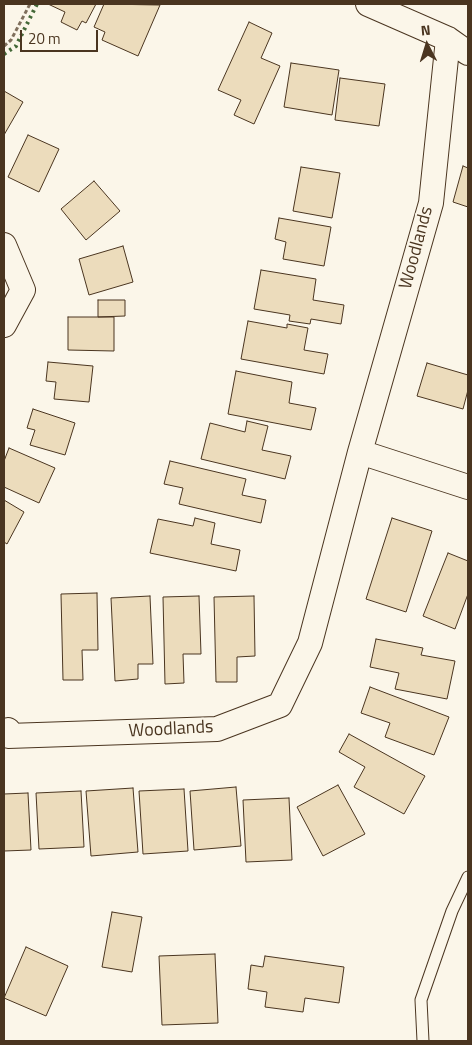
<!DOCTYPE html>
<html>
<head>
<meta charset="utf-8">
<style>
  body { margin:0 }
  #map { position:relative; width:472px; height:1045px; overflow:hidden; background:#fbf6e9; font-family:"Titillium Web",sans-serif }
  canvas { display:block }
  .frame { position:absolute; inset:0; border:5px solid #4a3520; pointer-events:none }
  .north { position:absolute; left:402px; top:20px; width:50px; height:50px; -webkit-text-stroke:4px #fbf6e9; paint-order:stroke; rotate:355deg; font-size:14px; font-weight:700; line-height:20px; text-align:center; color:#4a3520 }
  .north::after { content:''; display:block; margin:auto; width:18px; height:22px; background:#4a3520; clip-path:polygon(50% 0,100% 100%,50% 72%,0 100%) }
  .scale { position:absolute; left:20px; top:30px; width:78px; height:22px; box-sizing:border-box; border:2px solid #4a3520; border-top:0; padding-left:6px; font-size:15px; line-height:18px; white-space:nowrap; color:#4a3520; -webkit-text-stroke:4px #fbf6e9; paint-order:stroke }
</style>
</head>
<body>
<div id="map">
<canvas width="472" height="1045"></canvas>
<div class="frame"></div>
<div class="north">N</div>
<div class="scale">20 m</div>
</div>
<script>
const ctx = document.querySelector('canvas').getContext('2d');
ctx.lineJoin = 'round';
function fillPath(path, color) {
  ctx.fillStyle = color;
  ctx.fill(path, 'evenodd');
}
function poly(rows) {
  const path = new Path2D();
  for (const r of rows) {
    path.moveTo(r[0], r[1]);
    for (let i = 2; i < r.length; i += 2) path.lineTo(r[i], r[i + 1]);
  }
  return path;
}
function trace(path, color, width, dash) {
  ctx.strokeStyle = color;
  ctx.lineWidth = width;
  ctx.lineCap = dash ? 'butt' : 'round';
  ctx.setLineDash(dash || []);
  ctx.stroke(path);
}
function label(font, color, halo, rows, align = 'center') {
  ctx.font = font + ' "Titillium Web",sans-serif';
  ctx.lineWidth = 4;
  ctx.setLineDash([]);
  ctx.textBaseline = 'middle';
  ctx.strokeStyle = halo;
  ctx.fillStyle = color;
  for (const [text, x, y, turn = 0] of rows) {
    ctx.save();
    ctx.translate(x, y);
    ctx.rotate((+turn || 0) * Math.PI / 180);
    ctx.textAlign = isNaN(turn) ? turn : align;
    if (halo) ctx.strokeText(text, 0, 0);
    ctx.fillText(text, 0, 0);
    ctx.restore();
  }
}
const building = poly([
  [48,4,96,4,86,23,82,21,77,30,61,22,65,12,48,4],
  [104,4,160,5,138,56,102,40,105,32,94,27,104,4],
  [249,22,272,33,261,58,280,66,254,124,234,115,241,100,218,90,249,22],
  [291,63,339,70,332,115,284,107,291,63],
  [340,78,385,84,379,126,335,120,340,78],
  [4,91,23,102,4,135,4,91],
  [28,135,59,149,39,192,8,177,28,135],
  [463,166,468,168,468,207,453,202,463,166],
  [301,167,340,173,332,218,293,211,301,167],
  [94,181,120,211,86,240,61,209,94,181],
  [279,218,331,227,324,266,283,259,286,242,275,239,279,218],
  [123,246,133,282,89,295,79,259,123,246],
  [261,270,316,279,313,300,344,305,341,324,311,319,310,324,289,321,290,315,254,309,261,270],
  [98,300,125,300,125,316,98,317,98,300],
  [68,317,114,317,114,351,68,350,68,317],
  [248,321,287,328,287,324,308,328,304,350,328,354,324,374,241,359,248,321],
  [48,362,93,366,89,402,54,399,56,382,46,381,48,362],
  [427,363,468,375,468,390,463,409,417,396,427,363],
  [236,371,292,382,289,403,316,408,311,430,228,414,236,371],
  [33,409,75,423,65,455,30,445,35,430,27,428,33,409],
  [247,421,268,426,262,450,291,456,285,479,201,459,210,423,245,432,247,421],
  [9,448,55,468,39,503,4,487,4,461,9,448],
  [170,461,246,479,242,495,266,500,261,523,179,504,183,488,164,484,170,461],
  [4,500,24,512,7,544,4,542,4,500],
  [195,518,215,523,211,544,240,550,236,571,150,553,158,519,193,526,195,518],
  [392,518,432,531,406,612,366,599,392,518],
  [448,553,468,561,468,594,455,629,423,616,448,553],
  [97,593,98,650,82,650,83,680,63,680,61,594,97,593],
  [150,596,153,664,138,664,138,679,115,681,111,598,150,596],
  [199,596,201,654,183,654,184,683,165,684,163,597,199,596],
  [254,596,255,656,237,657,237,682,216,682,214,597,254,596],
  [376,639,423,648,421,655,455,661,447,699,395,689,399,673,370,667,376,639],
  [370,687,449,717,434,755,385,737,390,723,361,713,370,687],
  [349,734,425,776,404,814,354,787,365,767,339,752,349,734],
  [338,785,365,834,323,856,297,807,338,785],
  [236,787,241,846,194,850,190,791,236,787],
  [133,788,138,852,91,856,86,791,133,788],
  [184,789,188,851,143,854,139,791,184,789],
  [81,791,84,847,39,849,36,793,81,791],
  [28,793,31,850,4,851,4,794,28,793],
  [289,798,292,860,246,862,243,800,289,798],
  [112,912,142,917,132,972,102,967,112,912],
  [26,947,68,966,46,1016,4,998,26,947],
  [215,954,218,1023,162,1025,159,956,215,954],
  [265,956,344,967,339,1003,305,998,303,1012,265,1007,267,992,248,989,251,965,263,967,265,956]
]);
const path = poly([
  [4,46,11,40,30,4]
]);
const lane = poly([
  [423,1041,421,1000,452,911,468,877]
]);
const street = poly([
  [368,4,448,39,468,53],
  [4,245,23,290,4,325],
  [360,452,431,203,448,39],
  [8,730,8,736,217,729,280,705,310,643,360,452,468,487]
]);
const hedge = poly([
  [4,54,16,46,37,4]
]);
const streetNames = [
  ["Woodlands",417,248,-75],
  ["Woodlands",171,730,-3]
];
fillPath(building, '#ecdcbc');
trace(building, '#4a3520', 1);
trace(lane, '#4a3520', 13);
trace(street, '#4a3520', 26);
trace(path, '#7f6f5c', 3, [4, 2.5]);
trace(lane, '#fbf6e9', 11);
trace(street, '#fbf6e9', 24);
trace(hedge, '#436837', 4, [2.5, 4]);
label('18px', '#4a3520', '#fbf6e9', streetNames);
</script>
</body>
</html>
